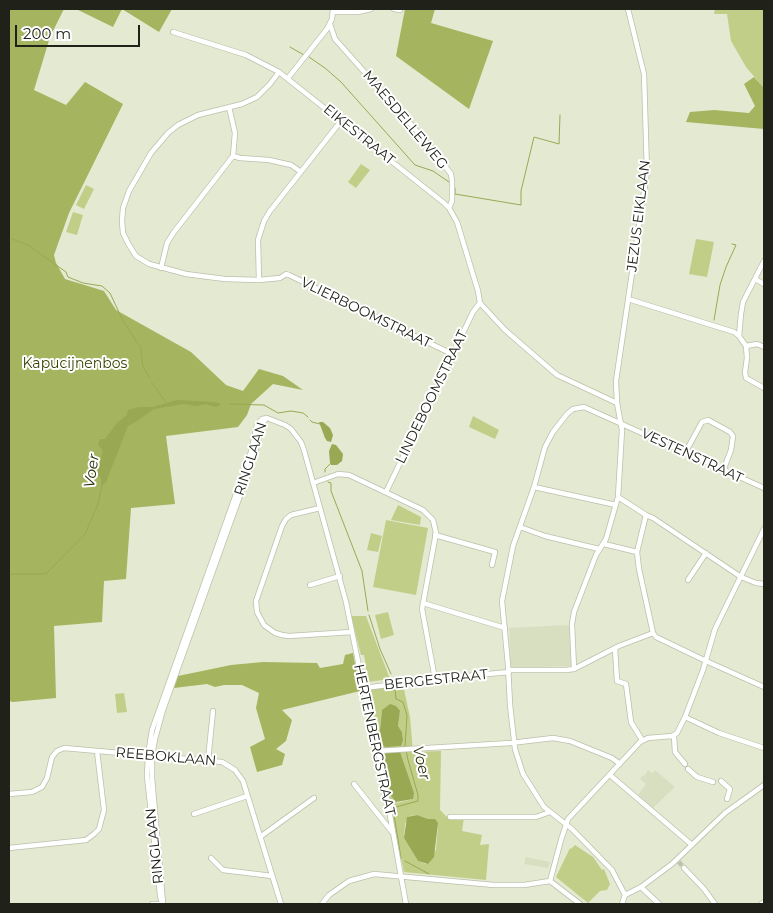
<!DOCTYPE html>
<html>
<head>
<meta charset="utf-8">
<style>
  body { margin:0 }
  #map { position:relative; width:773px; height:913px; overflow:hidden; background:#e4e9d2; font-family:Montserrat,sans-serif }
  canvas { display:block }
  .frame { position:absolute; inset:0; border:10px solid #20221a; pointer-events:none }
  .scale { position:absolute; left:15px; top:25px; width:125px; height:22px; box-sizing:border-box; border:2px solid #20221a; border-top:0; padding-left:6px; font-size:15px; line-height:18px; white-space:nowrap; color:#20221a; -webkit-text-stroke:4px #fff; paint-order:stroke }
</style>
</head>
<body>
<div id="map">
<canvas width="773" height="913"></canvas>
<div class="frame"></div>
<div class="scale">200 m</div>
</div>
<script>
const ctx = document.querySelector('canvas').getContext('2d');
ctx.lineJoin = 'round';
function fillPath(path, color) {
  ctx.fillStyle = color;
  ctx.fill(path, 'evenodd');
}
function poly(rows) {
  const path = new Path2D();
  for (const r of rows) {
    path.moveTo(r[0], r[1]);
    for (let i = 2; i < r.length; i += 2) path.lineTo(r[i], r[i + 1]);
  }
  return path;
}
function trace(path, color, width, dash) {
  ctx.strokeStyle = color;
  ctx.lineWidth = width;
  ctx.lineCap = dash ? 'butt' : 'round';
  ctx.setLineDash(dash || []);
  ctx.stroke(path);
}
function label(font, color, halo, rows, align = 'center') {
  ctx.font = font + ' Montserrat,sans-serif';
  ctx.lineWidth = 4;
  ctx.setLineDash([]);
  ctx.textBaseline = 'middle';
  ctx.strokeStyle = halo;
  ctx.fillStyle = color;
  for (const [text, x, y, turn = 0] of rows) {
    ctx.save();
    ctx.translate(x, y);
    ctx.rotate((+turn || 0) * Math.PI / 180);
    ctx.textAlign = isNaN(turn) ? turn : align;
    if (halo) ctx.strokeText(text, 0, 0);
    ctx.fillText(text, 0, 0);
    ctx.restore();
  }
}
const built = poly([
  [569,625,571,666,512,668,511,666,509,628],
  [648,770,652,773,655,770,675,787,653,808,638,795,646,784,640,779,643,775,644,776],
  [526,857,550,862,548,868,524,864]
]);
const green = poly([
  [715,9,764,9,764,88,746,67,731,41,727,14,714,14],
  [361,164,370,170,356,188,348,182],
  [86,185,94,189,84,209,76,205],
  [73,212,83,215,77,235,66,232],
  [696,239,714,242,707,277,689,274],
  [473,416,499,430,495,439,469,427],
  [398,505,421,517,420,525,391,520],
  [386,520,428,528,416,595,373,587],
  [371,533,382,536,378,552,367,550],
  [388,612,394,635,381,639,375,615],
  [351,616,366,616,390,679,368,682,364,655,361,655],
  [403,685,410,717,413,752,441,751,440,810,447,817,464,817,462,831,482,835,480,845,489,844,486,880,404,872,367,694,373,688],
  [382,710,400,711,398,726,402,732,403,740,385,747,381,744,379,739],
  [387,753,413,799,397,803,391,796,384,755],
  [416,815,428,819,433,819,438,826,436,850,426,864,418,861,404,838,405,824,409,816],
  [124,693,127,712,117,713,115,694],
  [575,845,593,857,602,870,604,869,610,884,607,890,600,891,588,903,556,877,570,848,571,849]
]);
const forest = poly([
  [9,9,64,9,50,37,34,90,66,105,85,82,123,104,69,213,54,255,56,263,65,279,104,291,116,310,191,352,226,385,243,391,259,369,283,376,303,390,273,384,251,404,247,415,238,427,166,436,175,504,131,508,126,579,104,581,102,622,54,626,56,698,13,702,9,701],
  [76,9,172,9,159,32,122,9,113,27],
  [405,9,435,9,431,23,493,41,469,109,396,56],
  [754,77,764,88,764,129,686,122,690,112,714,110,749,113,755,106,744,84],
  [353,653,360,691,282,710,292,720,286,741,276,749,285,754,282,765,257,772,250,747,265,739,256,708,259,693,242,685,224,685,215,687,207,684,174,688,178,676,231,665,263,662,317,663,320,668,343,664,345,655]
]);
const water = poly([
  [177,400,212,402,220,403,220,405,215,407,206,404,196,406,184,404,154,409,134,423,128,426,106,482,101,487,101,478,97,475,103,450,98,445,100,439,105,439,117,423,127,415,128,410,139,407,153,407],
  [319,422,323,422,330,428,333,435,331,442,327,441,325,438],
  [332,444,336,445,343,454,342,461,337,465,331,465,330,463,329,451],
  [390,704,396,706,400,711,398,726,402,732,403,740,401,746,385,747,381,744,379,739,382,710],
  [400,752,414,793,413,799,396,802,391,796,384,755,386,753],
  [417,815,428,819,435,819,438,823,434,857,428,864,418,861,404,838,407,817]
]);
const stream = poly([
  [290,47,304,55],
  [309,57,325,68,341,82,415,165,433,171,449,182],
  [455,188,455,194,521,205,521,191,534,137,559,144,560,115],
  [12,239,28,245,66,272,68,277,83,283,102,286,110,293,123,321,141,348,143,367,150,378],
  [714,320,720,285,726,267,736,245,732,244],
  [152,383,166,402],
  [230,404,264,405,278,413,291,411,303,413,308,417],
  [310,420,312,422,320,424],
  [325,472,325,469,330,464],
  [328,482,331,483,331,491,362,571,368,611],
  [9,574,46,574,85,534,98,504,102,486],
  [369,615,380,649,391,674],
  [395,689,396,699,403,702,407,715,405,746,408,760,418,795,418,801,396,807,393,809,401,858],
  [405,861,429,874]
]);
const minorTunnel = poly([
  [679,862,684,868]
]);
const minor = poly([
  [394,9,400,10],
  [333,12,358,12,371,9],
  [330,24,335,39,423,138,451,174,452,181,452,201,449,208],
  [173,32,246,55,279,72,444,203,449,208,457,222,478,291,480,303],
  [279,72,270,84,257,97,242,104,198,115,178,125,168,133,151,153,129,191,123,208,122,221,123,233,129,245,136,256,149,264,186,274,225,279,259,280,280,278,286,274,289,275,452,354],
  [288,78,327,29,332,19,333,9],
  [233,156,240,158,269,160,291,165,301,172],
  [161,268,167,243,174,232,233,156,235,133,229,107],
  [755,279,764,284],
  [259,280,258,240,264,221,270,211,341,121],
  [628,299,734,332,739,336,746,346,747,358,745,372,746,378,764,388],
  [480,303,505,330,557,375,617,403],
  [739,336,741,314,743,302,764,261],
  [746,346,757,344,764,347],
  [267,418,285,425,291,429,301,442,304,450,346,602,365,696,380,760,406,904],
  [685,453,702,422,708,420,730,432,733,436,731,450,723,471],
  [313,483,338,474,349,475,423,510,433,520,436,533,422,609,435,679],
  [534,487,616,505],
  [386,492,473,312,480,303],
  [618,497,646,515,653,518,741,577,756,583,764,584],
  [320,508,291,515,286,519,282,526,256,601,257,612,264,625,275,633,282,635,289,636,352,632],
  [646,515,637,552,639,569,653,633,656,637,706,661,764,687],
  [520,527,545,536,599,549],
  [435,535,495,552,492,565],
  [604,544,637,552],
  [688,580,706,553],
  [310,585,340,576],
  [423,603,505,628],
  [615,648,617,681,626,684,631,722,642,740],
  [574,669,572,624,574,612,596,555,606,539,618,497,622,430,617,403,616,381,647,172,644,74,628,9],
  [509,670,566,670,574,669,619,646,653,633],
  [364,688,435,679,509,672],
  [685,717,719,733,764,748],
  [674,736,675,752,685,764],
  [377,751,511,743,553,738,570,741,612,758,620,764],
  [208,760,213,711],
  [688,769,697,777,713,782],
  [610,775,692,845],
  [721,781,730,789,727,799],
  [354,784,392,832],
  [9,794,32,792,42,787,47,778,52,757,57,751,64,748,222,762,235,770,243,781,281,904],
  [194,814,247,796],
  [450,817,536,817,550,812],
  [260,837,314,798],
  [9,848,86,840,94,834,99,829,104,810,97,751],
  [211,858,223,870,272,876],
  [684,868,704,889,715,904],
  [550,881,561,840,568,819,640,742,648,738,672,736,677,733,685,717,703,670,715,629,764,529],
  [550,881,580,904],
  [641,887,659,904],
  [625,895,612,870,572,829,544,807,523,774,515,749,510,705,508,665,502,601,513,546,534,487,545,447,553,432,567,414,573,409,584,407,764,488],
  [625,895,641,887,672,864,725,813,764,785],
  [163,903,152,778,152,756,155,739,163,710,255,454,261,426,266,418],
  [152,904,158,904],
  [162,904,160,895,147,776,148,755,152,730,251,452,257,425,262,419,267,418],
  [322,904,329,895,349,881,374,874,494,885,524,885,550,881],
  [622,904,625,895],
  [761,904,764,902]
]);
const streetNames = [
  ["MAESDELLEWEG",405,120,50],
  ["EIKESTRAAT",359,135,39],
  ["JEZUS EIKLAAN",639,216,-83],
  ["VLIERBOOMSTRAAT",366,313,26],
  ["LINDEBOOMSTRAAT",432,397,-64],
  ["VESTENSTRAAT",692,456,25],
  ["RINGLAAN",251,459,-72],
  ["BERGESTRAAT",436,680,-6],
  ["HERTENBERGSTRAAT",374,740,78],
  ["REEBOKLAAN",166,757,5],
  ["RINGLAAN",155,846,-96]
];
const parkNames = [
  ["Kapucijnenbos",75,364]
];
const waterNames = [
  ["Voer",92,471,-81],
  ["Voer",421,763,77]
];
fillPath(built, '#d8dfc1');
fillPath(green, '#c0ce88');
fillPath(forest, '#a4b45f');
fillPath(water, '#98a853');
trace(stream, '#98a853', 1);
trace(minorTunnel, '#bdc1ad', 4.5, [4.5, 2]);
trace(minor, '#bbc0aa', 6);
trace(minor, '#fff', 4.5);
label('14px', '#20221a', '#fff', streetNames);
label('14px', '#3a4300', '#fff', parkNames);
label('italic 15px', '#292f0a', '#fff', waterNames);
</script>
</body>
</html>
